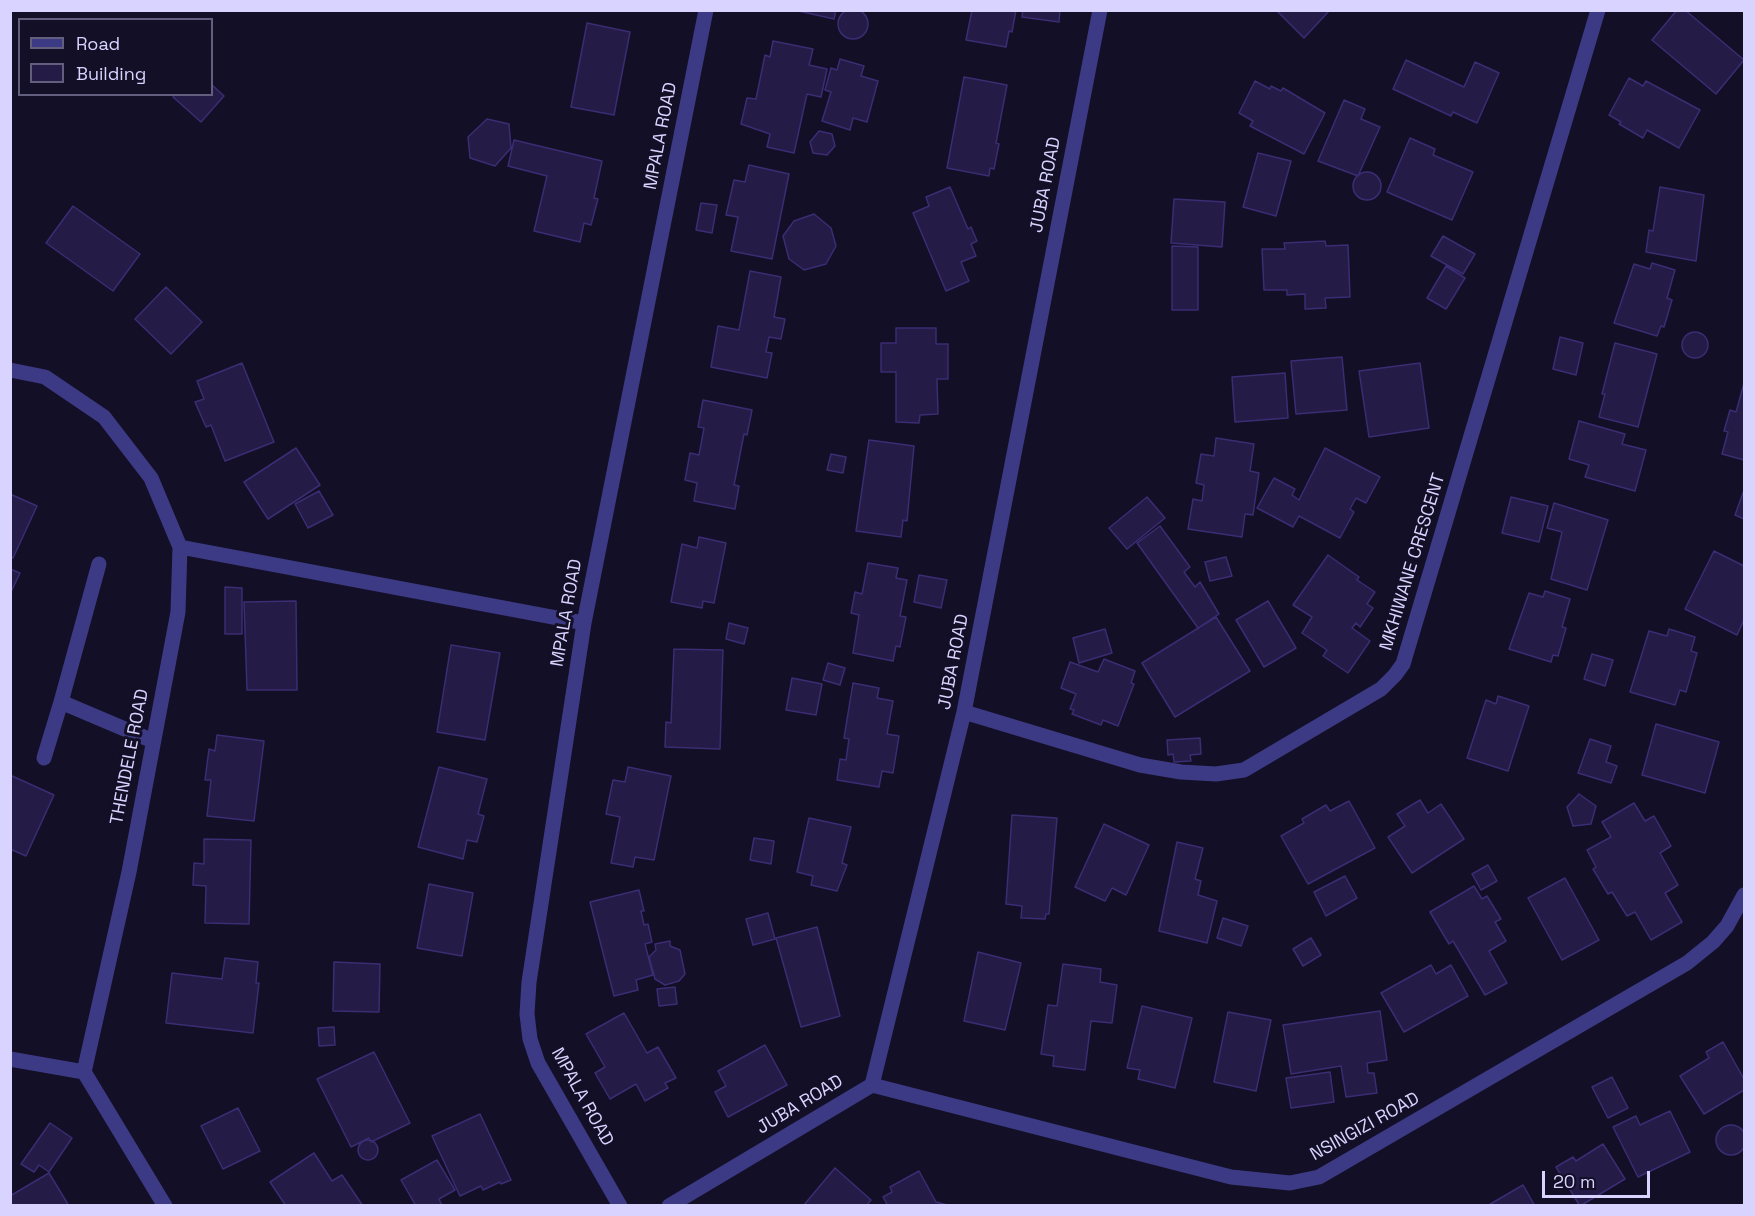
<!DOCTYPE html>
<html>
<head>
<meta charset="utf-8">
<style>
  body { margin:0 }
  #map { position:relative; width:1755px; height:1216px; overflow:hidden; background:#130f26; font-family:"Space Grotesk",sans-serif }
  canvas { display:block }
  .frame { position:absolute; inset:0; border:12px solid #d9d4ff; pointer-events:none }
  .legend { position:absolute; left:18px; top:18px; width:195px; height:78px; box-sizing:border-box; background:#130f26; border:2px solid #625e7d; margin:0; padding:8px 10px; list-style:none; font-size:18px; color:#d9d4ff }
  .legend li { display:flex; align-items:center; gap:12px; height:30px }
  .legend b { width:30px; border:2px solid #625e7d }
  .scale { position:absolute; left:1542px; top:1171px; width:108px; height:27px; box-sizing:border-box; border:3px solid #d9d4ff; border-top:0; padding-left:8px; font-size:18px; line-height:21px; white-space:nowrap; color:#d9d4ff; -webkit-text-stroke:4px #130f26; paint-order:stroke }
</style>
</head>
<body>
<div id="map">
<canvas width="1755" height="1216"></canvas>
<div class="frame"></div>
<ul class="legend">
<li><b style="height:8px;background:#3d3a85"></b>Road</li>
<li><b style="height:16px;background:#241b47"></b>Building</li>
</ul>
<div class="scale">20 m</div>
</div>
<script>
const ctx = document.querySelector('canvas').getContext('2d');
ctx.lineJoin = 'round';
function fillPath(path, color) {
  ctx.fillStyle = color;
  ctx.fill(path, 'evenodd');
}
function poly(rows) {
  const path = new Path2D();
  for (const r of rows) {
    if (r.length === 3) {
      path.moveTo(r[0] + r[2], r[1]);
      path.arc(r[0], r[1], r[2], 0, 2 * Math.PI);
      continue;
    }
    path.moveTo(r[0], r[1]);
    for (let i = 2; i < r.length; i += 2) path.lineTo(r[i], r[i + 1]);
  }
  return path;
}
function trace(path, color, width, dash) {
  ctx.strokeStyle = color;
  ctx.lineWidth = width;
  ctx.lineCap = dash ? 'butt' : 'round';
  ctx.setLineDash(dash || []);
  ctx.stroke(path);
}
function label(font, color, halo, rows, align = 'center') {
  ctx.font = font + ' "Space Grotesk",sans-serif';
  ctx.lineWidth = 6;
  ctx.setLineDash([]);
  ctx.textBaseline = 'middle';
  ctx.strokeStyle = halo;
  ctx.fillStyle = color;
  for (const [text, x, y, turn = 0] of rows) {
    ctx.save();
    ctx.translate(x, y);
    ctx.rotate((+turn || 0) * Math.PI / 180);
    ctx.textAlign = isNaN(turn) ? turn : align;
    if (halo) ctx.strokeText(text, 0, 0);
    ctx.fillText(text, 0, 0);
    ctx.restore();
  }
}
const building = poly([
  [853,24,15],
  [794,10,836,10,834,19,794,10],
  [972,10,1016,10,1012,32,1009,31,1006,47,966,40,972,10],
  [1023,10,1060,10,1059,22,1022,17,1023,10],
  [1276,10,1330,10,1304,38,1276,10],
  [1677,10,1685,10,1744,60,1716,94,1652,40,1677,10],
  [587,23,630,32,614,115,571,107,587,23],
  [773,41,813,49,809,65,827,69,821,97,807,94,794,153,767,147,770,134,741,124,747,98,756,99,765,55,770,57,773,41],
  [840,59,864,66,861,76,878,81,867,122,853,118,850,130,822,121,831,92,825,90,831,68,837,70,840,59],
  [1406,60,1464,87,1475,62,1499,73,1477,123,1453,112,1451,116,1393,89,1406,60],
  [964,77,1007,85,996,143,999,144,994,169,990,168,989,176,947,168,964,77],
  [1629,78,1643,86,1646,81,1700,110,1679,148,1647,130,1643,138,1619,124,1621,122,1609,115,1629,78],
  [1255,81,1270,89,1271,86,1281,91,1283,88,1325,113,1304,154,1250,126,1253,121,1239,113,1255,81],
  [212,85,224,96,201,122,173,97,175,94,212,94,212,85],
  [1344,100,1365,109,1361,119,1380,127,1358,176,1318,161,1344,100],
  [487,119,509,124,511,148,495,166,470,158,468,137,487,119],
  [819,131,832,134,835,146,827,155,813,153,810,142,819,131],
  [1410,138,1435,149,1433,155,1473,172,1452,220,1387,192,1410,138],
  [514,140,602,161,594,198,598,199,591,225,584,223,580,242,534,231,547,176,508,166,514,140],
  [1258,153,1291,161,1276,216,1243,207,1258,153],
  [749,165,789,174,772,259,731,251,738,217,726,215,734,180,745,182,749,165],
  [1367,186,14],
  [950,187,968,229,971,227,977,241,971,244,976,256,961,262,969,281,946,291,913,213,929,206,926,197,950,187],
  [1660,187,1704,195,1696,261,1646,252,1649,230,1653,231,1660,187],
  [1174,199,1225,202,1222,247,1171,243,1174,199],
  [701,203,717,205,712,233,696,230,701,203],
  [73,206,140,254,113,291,46,243,73,206],
  [814,214,831,228,836,246,826,264,804,270,789,259,783,236,794,221,814,214],
  [1443,236,1475,254,1463,274,1431,256,1443,236],
  [1325,241,1326,246,1348,245,1350,297,1325,298,1326,308,1305,309,1305,294,1287,295,1287,290,1264,290,1262,249,1285,249,1284,243,1325,241],
  [1172,246,1198,247,1198,310,1172,310,1172,246],
  [1652,263,1675,270,1667,298,1672,300,1664,327,1661,326,1657,336,1614,323,1634,264,1650,269,1652,263],
  [1446,266,1465,278,1446,309,1427,298,1446,266],
  [750,271,781,277,774,317,785,319,781,339,769,337,766,352,772,353,767,378,711,367,718,326,739,330,750,271],
  [166,287,202,322,171,354,135,319,166,287],
  [896,328,936,328,936,344,948,344,948,379,937,379,938,414,920,415,919,423,896,422,896,372,881,372,881,343,896,343,896,328],
  [1695,345,13],
  [1560,337,1583,343,1576,375,1553,369,1560,337],
  [1615,343,1657,354,1638,427,1599,417,1605,394,1602,394,1615,343],
  [1342,357,1347,410,1296,414,1291,361,1342,357],
  [242,363,274,442,225,461,211,425,206,427,195,402,204,399,197,381,242,363],
  [1420,363,1429,428,1369,437,1359,371,1420,363],
  [1285,373,1288,418,1235,422,1232,377,1285,373],
  [1744,383,1744,460,1722,454,1728,432,1724,431,1730,410,1736,412,1744,383],
  [703,400,752,410,747,435,744,434,734,485,739,486,735,509,694,501,697,483,685,480,690,453,699,455,704,428,698,427,703,400],
  [1579,421,1625,434,1622,444,1646,450,1635,491,1585,477,1589,465,1569,459,1579,421],
  [1216,438,1254,444,1250,471,1259,473,1253,515,1245,514,1242,537,1188,529,1193,499,1202,501,1204,485,1196,483,1201,454,1214,456,1216,438],
  [869,440,914,446,907,521,903,520,901,537,856,531,869,440],
  [296,448,320,485,268,519,244,482,296,448],
  [1325,448,1380,477,1366,503,1356,498,1350,509,1354,512,1340,538,1299,516,1293,527,1257,508,1274,478,1295,489,1292,495,1299,500,1325,448],
  [831,454,846,457,843,473,827,470,831,454],
  [1744,490,1744,519,1735,515,1744,490],
  [319,491,333,515,308,528,295,504,319,491],
  [10,494,37,506,13,558,10,557,10,494],
  [1147,497,1165,518,1127,549,1109,528,1147,497],
  [1511,497,1548,506,1539,542,1502,533,1511,497],
  [1554,503,1608,520,1587,590,1551,579,1562,532,1547,528,1554,503],
  [1160,526,1190,567,1184,572,1195,587,1200,582,1219,614,1198,628,1137,543,1160,526],
  [699,537,726,543,714,603,703,601,702,608,671,602,682,544,697,548,699,537],
  [1714,551,1744,566,1744,620,1737,635,1685,609,1714,551],
  [1328,555,1359,577,1357,580,1375,592,1367,604,1373,608,1360,627,1356,623,1352,628,1370,641,1348,673,1323,656,1327,650,1302,633,1312,617,1293,605,1328,555],
  [1226,557,1232,576,1210,581,1205,562,1226,557],
  [868,563,898,568,896,578,907,580,900,616,906,617,900,647,896,646,893,661,853,653,859,615,851,613,855,592,862,594,868,563],
  [10,569,20,573,10,594,10,569],
  [919,575,947,580,941,608,914,602,919,575],
  [225,587,242,588,242,634,225,634,225,587],
  [1545,591,1570,599,1562,627,1566,628,1558,656,1553,655,1551,662,1509,649,1529,593,1543,597,1545,591],
  [296,601,297,690,247,690,244,602,296,601],
  [1268,601,1296,648,1264,667,1236,620,1268,601],
  [1216,617,1250,671,1175,717,1142,663,1216,617],
  [729,623,748,628,744,644,726,639,729,623],
  [1105,629,1112,653,1079,663,1073,638,1105,629],
  [1669,629,1695,637,1691,651,1697,653,1686,692,1680,690,1675,705,1630,692,1649,631,1667,636,1669,629],
  [451,645,500,653,485,740,437,732,451,645],
  [674,649,723,650,720,749,665,747,666,722,671,723,674,649],
  [1592,654,1613,660,1605,686,1584,679,1592,654],
  [1104,659,1135,671,1131,683,1134,684,1118,726,1103,720,1101,725,1072,714,1074,710,1070,709,1076,694,1061,688,1070,662,1098,672,1104,659],
  [828,663,845,668,840,685,823,680,828,663],
  [792,678,822,684,816,715,786,710,792,678],
  [853,683,879,688,877,698,893,701,887,734,899,736,893,773,882,771,879,787,837,780,840,759,846,760,849,739,844,738,853,683],
  [1498,696,1529,706,1508,771,1467,758,1486,700,1496,704,1498,696],
  [1656,724,1719,742,1705,793,1642,775,1656,724],
  [217,735,264,741,254,821,207,816,211,780,205,780,209,749,215,751,217,735],
  [1200,738,1201,754,1190,755,1191,761,1174,762,1173,754,1168,755,1167,740,1200,738],
  [1590,739,1611,746,1606,762,1617,766,1611,783,1578,773,1590,739],
  [439,767,487,779,478,814,484,816,477,842,467,840,463,859,418,847,439,767],
  [628,767,671,776,654,860,635,857,633,867,611,863,620,817,606,814,613,780,625,782,628,767],
  [10,775,54,795,26,856,10,849,10,775],
  [1579,794,1596,806,1591,824,1573,826,1567,807,1579,794],
  [1420,800,1428,813,1441,804,1464,839,1412,873,1388,837,1405,826,1397,814,1420,800],
  [1349,801,1375,848,1308,884,1281,836,1304,823,1302,819,1326,805,1330,811,1349,801],
  [1634,803,1645,821,1654,816,1671,846,1660,853,1678,885,1665,893,1682,922,1651,940,1635,912,1627,916,1612,892,1608,894,1593,869,1596,867,1587,850,1611,837,1602,822,1634,803],
  [1012,815,1057,818,1049,914,1046,914,1045,919,1021,918,1022,906,1006,904,1012,815],
  [809,818,851,827,842,863,847,865,837,891,811,885,813,876,797,872,809,818],
  [1104,824,1149,845,1126,895,1112,888,1105,901,1075,887,1104,824],
  [754,838,774,841,771,864,750,860,754,838],
  [204,839,251,840,249,924,205,923,206,886,193,885,194,863,204,864,204,839],
  [1177,842,1203,848,1195,879,1201,881,1198,895,1217,901,1207,943,1159,931,1177,842],
  [1488,865,1497,881,1481,890,1472,874,1488,865],
  [1345,876,1357,898,1326,916,1314,892,1345,876],
  [1565,878,1599,940,1562,960,1528,898,1565,878],
  [429,884,473,893,462,956,417,948,429,884],
  [1474,886,1482,899,1487,896,1501,919,1495,922,1506,941,1489,951,1507,983,1485,995,1453,941,1449,944,1430,912,1474,886],
  [639,890,644,911,641,911,644,925,648,924,652,942,645,944,653,975,636,980,638,990,614,996,590,902,639,890],
  [768,913,775,939,753,945,746,919,768,913],
  [1223,918,1248,926,1241,946,1217,938,1223,918],
  [817,927,840,1016,801,1027,776,938,817,927],
  [1311,938,1321,955,1303,966,1293,949,1311,938],
  [670,941,670,946,680,950,685,974,679,981,665,985,655,979,649,957,656,950,655,944,670,941],
  [978,952,1021,963,1005,1030,964,1021,978,952],
  [225,958,258,962,256,983,259,983,253,1033,166,1023,172,973,222,979,225,958],
  [334,962,380,964,379,1012,333,1011,334,962],
  [1063,964,1101,969,1100,982,1117,985,1112,1023,1091,1021,1085,1070,1053,1066,1054,1056,1041,1054,1048,1005,1057,1006,1063,964],
  [1431,965,1436,974,1451,965,1468,996,1404,1032,1381,993,1431,965],
  [675,987,677,1004,659,1006,657,989,675,987],
  [1142,1006,1192,1018,1175,1088,1138,1079,1140,1070,1127,1068,1142,1006],
  [1380,1011,1387,1060,1367,1063,1368,1073,1374,1073,1377,1093,1346,1097,1341,1066,1291,1074,1283,1025,1380,1011],
  [1228,1012,1271,1020,1256,1091,1214,1082,1228,1012],
  [624,1013,647,1053,658,1047,676,1078,665,1083,668,1088,645,1101,636,1084,610,1099,595,1073,605,1067,586,1034,624,1013],
  [334,1027,335,1045,319,1046,318,1028,334,1027],
  [1723,1042,1744,1079,1744,1090,1704,1114,1680,1076,1709,1058,1706,1052,1723,1042],
  [765,1045,787,1085,728,1117,715,1092,726,1086,718,1071,765,1045],
  [374,1052,410,1123,371,1142,369,1138,351,1147,317,1079,374,1052],
  [1330,1072,1334,1102,1291,1108,1286,1078,1330,1072],
  [1612,1077,1628,1108,1608,1118,1592,1087,1612,1077],
  [238,1108,260,1151,223,1169,201,1126,238,1108],
  [1670,1111,1690,1152,1638,1177,1613,1127,1636,1116,1640,1125,1670,1111],
  [480,1114,511,1180,501,1184,500,1182,483,1190,481,1186,460,1196,432,1136,480,1114],
  [50,1123,72,1138,49,1172,39,1165,34,1172,21,1164,50,1123],
  [1731,1140,15],
  [368,1150,10],
  [1603,1144,1625,1179,1580,1206,1556,1167,1573,1157,1576,1161,1603,1144],
  [314,1153,332,1181,342,1175,363,1206,286,1206,270,1182,314,1153],
  [437,1160,455,1190,439,1199,442,1206,416,1206,401,1180,437,1160],
  [835,1168,871,1200,866,1206,803,1206,835,1168],
  [919,1171,936,1202,951,1206,888,1206,883,1197,892,1192,890,1187,919,1171],
  [49,1173,69,1206,10,1206,10,1196,49,1173],
  [1523,1185,1535,1206,1487,1206,1523,1185]
]);
const lane = poly([
  [99,564,61,702,153,741],
  [44,758,61,702]
]);
const street = poly([
  [10,370,45,377,104,417,151,478,180,547,178,612,129,872,84,1072,165,1206],
  [180,547,584,623],
  [964,712,1140,765,1181,772,1216,774,1244,770,1381,689,1395,675,1403,664,1598,10],
  [10,1059,84,1072],
  [872,1085,1231,1177,1290,1183,1319,1177,1687,963,1713,942,1727,926,1744,895],
  [620,1206,538,1063,530,1039,527,1014,529,982,584,623,706,10],
  [669,1206,872,1085,964,712,1100,10]
]);
const streetNames = [
  ["MPALA ROAD",661,136,-79],
  ["JUBA ROAD",1046,185,-79],
  ["MKHIWANE CRESCENT",1413,562,-73],
  ["MPALA ROAD",567,613,-80],
  ["JUBA ROAD",954,662,-79],
  ["THENDELE ROAD",130,757,-79],
  ["MPALA ROAD",582,1097,61],
  ["JUBA ROAD",800,1105,-31],
  ["NSINGIZI ROAD",1365,1127,-29]
];
fillPath(building, '#241b47');
trace(building, '#3b2d73', 1.5);
trace(lane, '#3d3a85', 15);
trace(street, '#3d3a85', 15);
label('18px', '#d9d4ff', '#130f26', streetNames);
</script>
</body>
</html>
